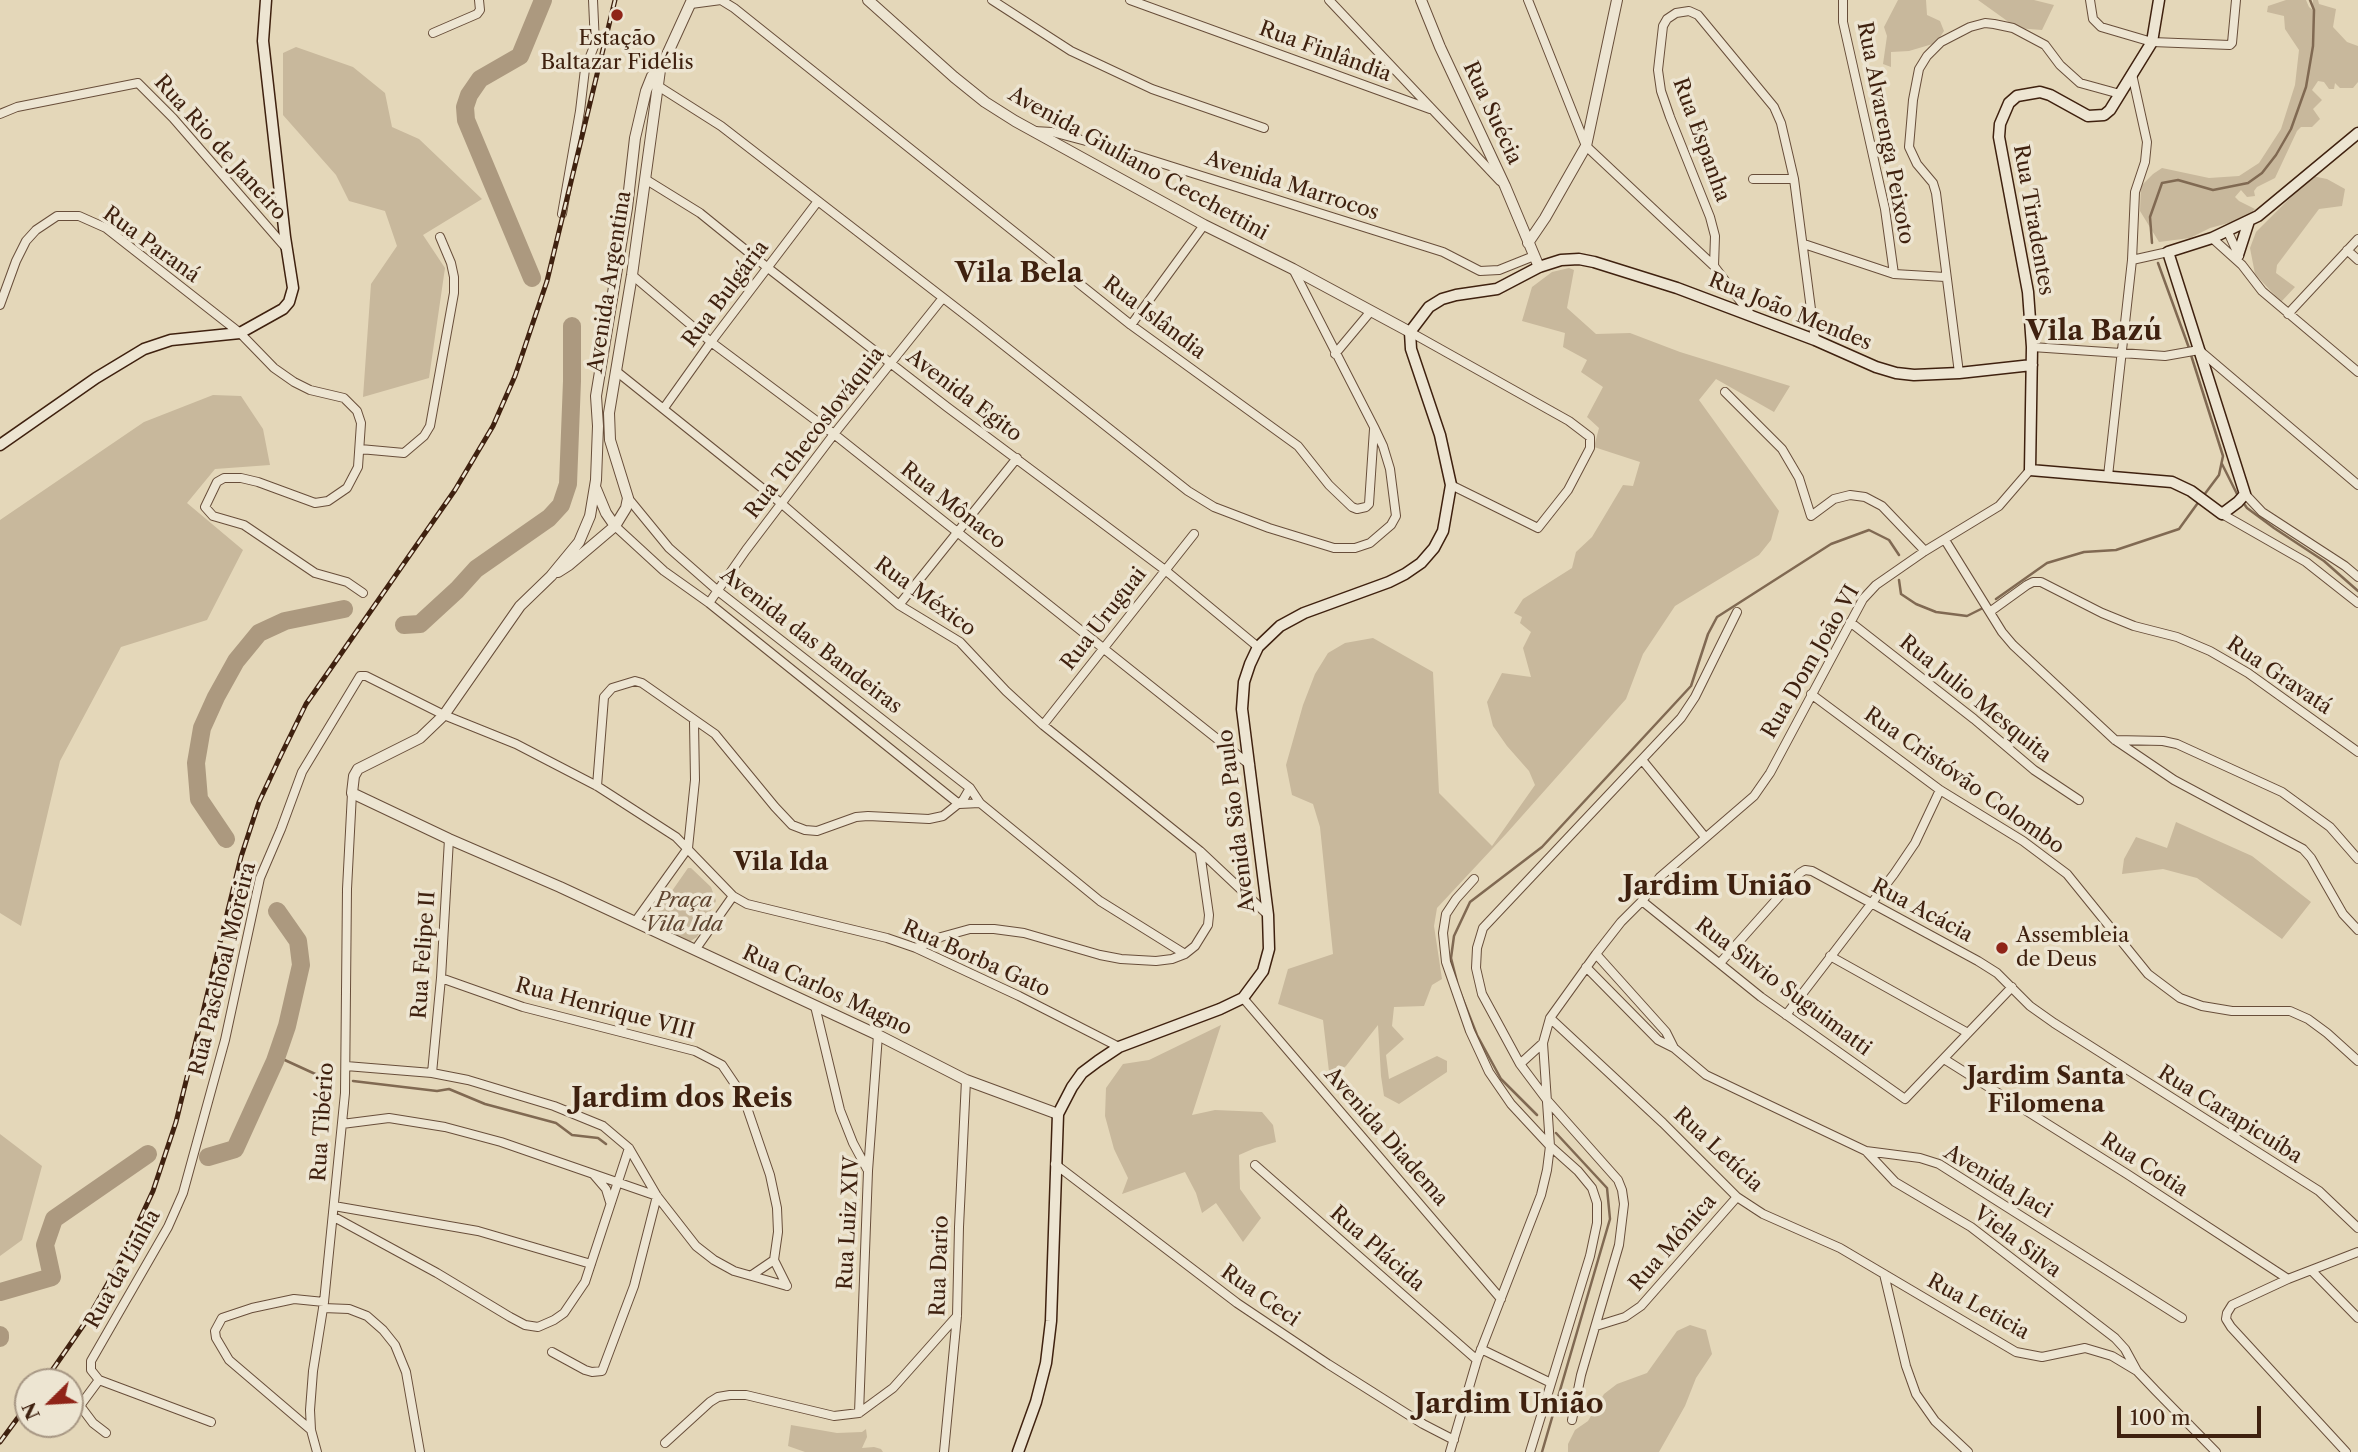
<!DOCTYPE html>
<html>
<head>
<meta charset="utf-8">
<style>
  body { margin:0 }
  #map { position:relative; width:2358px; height:1452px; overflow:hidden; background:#e4d7b9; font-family:"Libre Caslon Text",serif }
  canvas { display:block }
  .north { position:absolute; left:14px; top:1368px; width:70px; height:70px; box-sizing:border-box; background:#ede5d2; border:2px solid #a79784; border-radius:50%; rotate:246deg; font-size:19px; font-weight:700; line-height:28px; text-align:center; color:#3f210f }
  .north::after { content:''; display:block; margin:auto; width:24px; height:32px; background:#8f2418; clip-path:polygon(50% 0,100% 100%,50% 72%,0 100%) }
  .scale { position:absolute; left:2117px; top:1406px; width:144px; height:32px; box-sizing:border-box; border:4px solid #3f210f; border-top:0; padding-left:9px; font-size:21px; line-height:24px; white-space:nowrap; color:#3f210f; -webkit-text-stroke:5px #ede5d2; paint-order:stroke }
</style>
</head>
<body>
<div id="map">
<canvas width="2358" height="1452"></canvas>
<div class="north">N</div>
<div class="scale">100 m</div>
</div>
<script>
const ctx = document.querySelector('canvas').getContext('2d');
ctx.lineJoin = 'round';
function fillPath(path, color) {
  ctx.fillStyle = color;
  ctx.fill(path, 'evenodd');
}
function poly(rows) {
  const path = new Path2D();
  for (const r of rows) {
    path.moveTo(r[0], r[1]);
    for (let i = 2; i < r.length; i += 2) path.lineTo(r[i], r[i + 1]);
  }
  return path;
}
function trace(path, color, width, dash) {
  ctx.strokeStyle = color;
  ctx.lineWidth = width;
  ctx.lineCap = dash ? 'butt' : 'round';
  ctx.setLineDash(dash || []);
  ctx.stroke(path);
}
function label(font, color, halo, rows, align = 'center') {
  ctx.font = font + ' "Libre Caslon Text",serif';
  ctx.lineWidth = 7;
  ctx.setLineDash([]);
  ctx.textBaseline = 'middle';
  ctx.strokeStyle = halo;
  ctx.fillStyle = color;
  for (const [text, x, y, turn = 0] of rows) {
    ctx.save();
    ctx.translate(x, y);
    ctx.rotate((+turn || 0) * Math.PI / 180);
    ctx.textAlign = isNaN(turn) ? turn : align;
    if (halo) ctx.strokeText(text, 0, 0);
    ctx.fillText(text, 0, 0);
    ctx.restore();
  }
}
const green = poly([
  [1898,0,1926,0,1927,15,1940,21,1944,31,1936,43,1909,51,1891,52,1891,67,1883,64,1887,36,1884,27],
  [1978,0,2034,0,2054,5,2042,30,2017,28],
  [2286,0,2306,0,2309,7,2313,10,2313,0,2318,0,2319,4,2336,9,2333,27,2347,42,2358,46,2358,82,2353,88,2340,88,2335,83,2334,89,2329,89,2324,82,2318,81,2312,90,2322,100,2313,109,2320,119,2312,127,2301,127,2297,131,2275,178,2257,187,2254,191,2255,196,2247,197,2241,190,2235,197,2239,201,2255,209,2247,218,2210,228,2190,238,2159,242,2140,211,2141,186,2153,174,2162,168,2209,178,2239,176,2259,163,2281,129,2295,85,2299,50,2285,29,2284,16,2267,12,2268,6],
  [296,47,353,67,385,93,392,127,419,139,482,199,423,235,445,268,429,378,363,397,371,284,397,246,385,211,349,201,336,175,283,115,283,53],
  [2312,176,2327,179,2345,189,2342,206,2319,209,2277,265,2276,273,2295,287,2281,302,2255,274,2250,248,2256,232],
  [1569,268,1574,270,1567,308,1596,334,1630,333,1680,352,1790,386,1774,412,1716,379,1699,400,1779,511,1771,540,1759,555,1675,606,1643,654,1626,699,1506,834,1437,908,1434,926,1442,979,1432,985,1424,1006,1394,1007,1392,1026,1404,1039,1386,1055,1389,1079,1437,1056,1447,1061,1447,1072,1399,1104,1384,1096,1381,1076,1378,1025,1346,1066,1330,1080,1323,1020,1278,1004,1288,969,1333,954,1320,827,1313,804,1292,795,1286,765,1303,705,1315,674,1328,653,1345,643,1373,638,1433,672,1439,793,1492,846,1535,785,1529,771,1507,746,1493,726,1487,702,1502,673,1531,677,1523,648,1531,632,1520,623,1522,617,1514,613,1523,599,1572,568,1576,552,1592,537,1623,485,1633,486,1640,462,1594,447,1599,428,1587,417,1603,387,1581,372,1587,360,1563,347,1565,333,1522,321,1532,287,1552,272],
  [213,395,241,396,263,429,270,465,215,469,187,503,243,550,207,620,121,647,60,761,21,926,0,913,0,520,144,422],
  [2176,822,2252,856,2311,902,2282,939,2197,878,2163,869,2122,874,2124,859,2136,837,2167,848],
  [688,868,691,868,711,887,716,901,697,937,689,942,668,934,651,921],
  [1221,1025,1192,1115,1215,1110,1262,1112,1273,1125,1276,1142,1255,1148,1239,1155,1240,1189,1261,1218,1243,1242,1216,1203,1202,1213,1196,1193,1185,1172,1122,1194,1128,1178,1114,1149,1105,1116,1106,1088,1123,1064,1149,1060],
  [0,1134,42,1166,22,1240,0,1256],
  [1690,1325,1706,1330,1712,1354,1696,1378,1685,1406,1659,1452,1568,1452,1568,1444,1575,1430,1588,1421,1604,1394,1617,1384,1647,1373,1677,1331],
  [791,1425,837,1433,862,1432,866,1429,867,1437,862,1448,874,1447,881,1449,883,1452,805,1452,788,1446]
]);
const stream = poly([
  [2152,243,2150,217,2162,183,2178,180,2213,190,2248,183,2262,173,2276,155,2291,129,2306,87,2313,46,2314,10,2310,0],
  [2158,263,2189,348],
  [2191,355,2223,456,2219,475,2204,495],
  [2222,464,2238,496],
  [2242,501,2247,508,2274,528,2324,561,2358,591],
  [1899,580,1901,594,1916,604,1936,612,1967,616,1983,608],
  [1996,599,2047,563,2084,552,2116,550,2179,529,2200,500],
  [1457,982,1451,958,1454,936,1470,902,1542,847,1691,686,1708,634,1717,617,1831,544,1869,530,1889,540,1899,555],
  [1460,992,1477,1035,1501,1079,1537,1115],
  [276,1056,324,1078],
  [353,1081,437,1091,449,1089,485,1104,556,1123,572,1135,598,1138,606,1144],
  [1542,1452,1610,1219,1607,1188,1556,1133]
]);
const river = poly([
  [532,278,466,120,465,107,469,95,480,79,520,56,543,0],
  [404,625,420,624,457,590,476,569,549,518,561,505,568,484,572,381,572,326],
  [226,839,199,799,196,763,202,728,216,697,236,661,259,633,285,621,344,609],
  [208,1157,235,1149,275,1061,287,1026,301,965,298,941,277,911],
  [0,1292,52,1277,45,1245,54,1219,148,1154],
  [0,1335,0,1338]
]);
const minor = poly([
  [992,0,1071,51,1152,89,1264,128],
  [1130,0,1430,109],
  [1329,0,1500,181],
  [1528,0,1586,146,1714,266,1750,314],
  [1843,0,1843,22,1885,209,1894,274],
  [2090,0,2093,19,2101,27,2152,42,2230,45,2232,43,2236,0],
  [691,4,721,0,734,8,1131,325,1298,446,1329,485,1352,507,1357,509,1366,507,1369,504,1374,429],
  [433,33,477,14,480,10,479,0],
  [658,86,721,126,977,324,1188,491,1214,507,1269,528,1334,548,1355,548,1370,543,1391,525,1396,516,1390,469,1383,446,1374,427,1293,269],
  [0,114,17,107,138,83,173,118,286,248],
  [1034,131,1052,132,1116,149,1443,252,1480,271,1499,270,1534,256],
  [645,179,700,213,768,268,947,407,1165,570,1258,647],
  [1753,179,1794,179],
  [562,214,580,111,585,69,595,44,593,0],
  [2228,232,2239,256],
  [2212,238,2242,265,2262,291,2358,372],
  [1804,244,1894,274,1945,277],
  [2347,250,2358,260],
  [2132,260,2168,252],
  [1714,266,1715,236,1710,217,1670,117,1661,91,1658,70,1663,26,1667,19,1676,13,1689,11,1698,15,1774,107,1781,123,1794,179,1815,340],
  [632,275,711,342,834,434,1250,765],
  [0,305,16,261,26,241,36,230,57,216,79,216,106,228,240,333,274,368,294,382,310,390,344,398,357,411,361,423,358,467,347,488,328,501,315,503,258,482,241,478,224,478,217,482,205,507,213,516,244,525,315,573,347,582,363,593],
  [2288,314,2358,239],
  [1131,325,1204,225],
  [1410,332,1569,421,1590,437,1590,448,1568,490,1538,528,1451,485],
  [2032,347,2165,356,2199,350,2358,485],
  [1335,354,1371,311],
  [616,371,782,504,899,605,960,642,1006,691,1043,725,1200,851,1268,915],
  [1959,373,1936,193,1933,183,1917,164,1909,147,1913,100,1919,69,1927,56,1941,42,1970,27,1985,23,1994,24,2013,28,2045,45,2060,65,2080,83,2120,94],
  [1725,392,1782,449,1799,478,1811,516,1834,499,1850,495,1865,497,1882,506,1925,551],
  [664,408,711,342,818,201],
  [360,449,404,453,424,436,430,426,454,293,454,277,451,263,440,237],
  [2108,476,2132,260,2135,192,2145,162,2147,142,2132,74],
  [2245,494,2262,512,2345,566,2358,577],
  [628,498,669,548,718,591,970,788,980,803,1100,901,1185,954],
  [2222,514,2306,562,2358,603],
  [615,526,664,571,709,603,959,804,980,803],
  [1945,540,2002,632,2013,645,2115,740,2174,780,2303,849,2311,858,2343,914,2358,930],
  [709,603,746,550,834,434,942,299],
  [899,605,1017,458],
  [1991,611,2027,585,2033,582,2041,582,2102,613,2134,626,2177,637,2210,651,2248,673,2358,752],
  [1850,622,1974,719,2034,770,2079,800],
  [1811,694,1940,790,2023,841,2067,874,2148,974,2180,998,2202,1006,2232,1011,2290,1011,2308,1019,2327,1033,2358,1061],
  [1043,725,1194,534],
  [2115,740,2163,741,2177,744,2282,792,2330,827,2358,859],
  [1643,761,1705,837],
  [597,786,604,697,612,688,635,681,642,683,715,734,775,807,792,825,805,830,817,831,856,817,868,816,929,819,943,816,963,800,970,788],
  [1474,879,1456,899,1446,914,1443,933,1446,962,1470,1031,1489,1072,1511,1104,1550,1146,1578,1171,1592,1188,1597,1203,1597,1223,1590,1256,1530,1452],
  [1642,901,1761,997,1905,1099,2012,987],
  [635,922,688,848,695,780,694,722],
  [916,948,941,937,970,929,994,929,1024,933,1100,955,1121,959,1156,961,1172,959,1185,954,1195,946,1208,925,1209,915,1200,852],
  [695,950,733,896],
  [1596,954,1666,1032,1674,1048],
  [1830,956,1968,1033],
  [1720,963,1800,873,1805,870,1812,871,1978,961,1997,973,2030,1006,2054,1023,2319,1191,2358,1228],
  [1586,967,1658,1040,1674,1048,1706,1075,1866,1151,1920,1158,1939,1164,2182,1318],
  [441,978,523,1007,695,1051,722,1065,743,1096,770,1175,777,1208,778,1232,774,1260,752,1275],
  [1243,998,1501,1299],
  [815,1006,840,1110,853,1143,867,1169],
  [1786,1015,1894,874,1915,843,1940,790],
  [1550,1018,1663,1123,1737,1197,1763,1214,1840,1248,2016,1352,2042,1357,2085,1348,2112,1356,2137,1371],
  [1944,1059,2127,1174,2288,1279],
  [1520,1064,1543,1043],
  [346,1066,432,1073,468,1080,554,1106,603,1126,629,1148,657,1196,696,1246,714,1260,734,1271,787,1286],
  [432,1073,441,978,449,839],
  [342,1124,389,1118,445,1127,501,1142,657,1196],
  [1866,1151,1895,1182,1971,1227,2115,1338,2125,1349,2137,1371,2156,1391,2216,1452],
  [1055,1164,1237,1303,1328,1364,1423,1424,1454,1440],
  [1255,1165,1477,1360],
  [594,1175,606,1189,610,1202],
  [334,1206,478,1231,591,1264],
  [334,1217,437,1273,510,1317,525,1325,538,1327,554,1320,564,1313,585,1282,629,1148],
  [774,1260,787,1286],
  [2312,1271,2358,1318],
  [1884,1274,1906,1366,1916,1394,1935,1421,1968,1452],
  [323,1308,349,1309,367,1316,383,1330,395,1345,406,1372,420,1452],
  [1596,1326,1625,1317,1641,1306,1737,1197],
  [1481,1349,1551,1383],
  [552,1352,585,1370,592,1372,602,1371,634,1286,657,1196],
  [99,1380,91,1370,91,1361,168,1227,183,1193,225,1040,260,878,281,829,302,772,360,676,366,676,444,715,516,744,597,786,676,837,733,896,747,904,887,938,916,948,1019,996,1119,1047],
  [99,1380,211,1422],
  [99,1380,82,1403,81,1407,93,1423,106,1433],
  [859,1413,868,1171,878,1035],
  [1572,1420,1581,1375,1619,1245,1624,1204,1622,1190,1618,1180,1547,1100,1520,1064,1482,994,1476,968,1477,948,1483,928,1681,718,1695,697,1737,612],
  [311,1430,229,1360,216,1338,215,1331,222,1318,252,1308,294,1299,324,1302],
  [665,1443,710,1402,718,1397,730,1395,746,1395,834,1416,859,1413,893,1388,957,1316],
  [317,1452,311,1430,310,1410,313,1371,324,1302,345,1093,347,889,352,793],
  [944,1452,957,1316,959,1227,966,1080],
  [1450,1452,1477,1360,1541,1195,1547,1170,1550,1146,1543,1043,1550,1018,1596,954,1621,922,1642,901,1660,877,1754,796,1770,773,1863,599,1876,585,1925,551,1999,506,2030,470],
  [2346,1452,2231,1327,2226,1319,2227,1313,2232,1305,2288,1279,2358,1252]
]);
const tertiary = poly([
  [868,0,954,77,985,102,1015,121,1204,225,1293,269,1410,332],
  [1421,0,1440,47,1505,186,1539,267],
  [660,70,652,76,646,91,635,138,627,208,596,396,598,426,596,480,590,516,579,542,551,576,520,606,444,715,420,738,358,769,354,776,352,793,449,839,560,887,878,1035,966,1080,1058,1114],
  [1528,243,1545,218,1586,146,1617,0],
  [596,489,606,513,615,526],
  [558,572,569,565,615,526,626,508,628,498,610,440,609,413,632,275,660,70,692,0]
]);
const secondary = poly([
  [2159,0,2152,42,2110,110,2104,115,2088,116,2050,95,2040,92,2017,96,2009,103,2000,124,1999,137,2028,292,2032,347,2030,470,2172,482,2191,491,2222,514,2238,502,2245,494,2168,252,2212,238,2258,216,2358,133],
  [2238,255,2249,221],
  [0,445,96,378,144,349,171,340,240,333,283,309,289,302,293,288,285,237,263,41,266,0],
  [1018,1452,1036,1402,1046,1363,1051,1321,1058,1114,1072,1087,1082,1073,1098,1061,1119,1047,1220,1009,1243,998,1263,971,1269,949,1268,915,1242,709,1244,682,1250,664,1258,647,1280,626,1304,613,1389,582,1405,574,1421,563,1434,548,1443,531,1451,485,1440,435,1411,349,1410,332,1429,307,1442,299,1456,295,1497,289,1539,267,1561,260,1579,259,1594,262,1677,288,1815,340,1876,367,1896,373,1914,375,1959,373,2032,365]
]);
const rail = poly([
  [44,1382,87,1320,119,1264,153,1191,176,1122,241,857,259,802,281,755,306,704,455,490,493,426,515,376,547,281,615,0],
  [0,1442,28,1404]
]);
const markers = [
  [617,15,7,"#8f2418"],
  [2002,948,7,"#8f2418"]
];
const poiNames = [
  ["Estação",617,39],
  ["Baltazar Fidélis",617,63],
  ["Assembleia",2016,936,"left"],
  ["de Deus",2016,960,"left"]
];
const streetNames = [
  ["Rua Finlândia",1325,52,20],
  ["Rua Suécia",1492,113,65],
  ["Rua Alvarenga Peixoto",1885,133,79],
  ["Rua Espanha",1701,140,70],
  ["Rua Rio de Janeiro",220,148,48],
  ["Avenida Giuliano Cecchettini",1138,164,29],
  ["Avenida Marrocos",1292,186,18],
  ["Rua Tiradentes",2033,220,80],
  ["Rua Paraná",151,245,36],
  ["Avenida Argentina",610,282,-81],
  ["Rua Bulgária",726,294,-53],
  ["Rua João Mendes",1790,312,22],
  ["Rua Islândia",1154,318,37],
  ["Avenida Egito",964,396,37],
  ["Rua Tchecoslováquia",815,433,-52],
  ["Rua Mônaco",953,506,38],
  ["Rua México",925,597,36],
  ["Rua Uruguai",1104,619,-52],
  ["Avenida das Bandeiras",811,641,38],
  ["Rua Dom João VI",1811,662,-60],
  ["Rua Gravatá",2279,676,34],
  ["Rua Julio Mesquita",1975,699,39],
  ["Rua Cristóvão Colombo",1964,781,35],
  ["Avenida São Paulo",1237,821,-97],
  ["Rua Acácia",1922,911,28],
  ["Rua Felipe II",424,955,-86],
  ["Rua Borba Gato",976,959,24],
  ["Rua Paschoal Moreira",223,969,-76],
  ["Rua Silvio Suguimatti",1783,987,37],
  ["Rua Carlos Magno",827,991,25],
  ["Rua Henrique VIII",605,1009,15],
  ["Rua Carapicuíba",2230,1115,32],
  ["Rua Tibério",323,1122,-86],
  ["Avenida Diadema",1386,1137,49],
  ["Rua Letícia",1718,1150,43],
  ["Rua Cotia",2144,1165,33],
  ["Avenida Jaci",1998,1182,31],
  ["Rua Luiz XIV",849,1223,-87],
  ["Viela Silva",2017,1242,37],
  ["Rua Mônica",1673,1243,-49],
  ["Rua Plácida",1377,1249,41],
  ["Rua Dario",940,1266,-88],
  ["Rua da Linha",123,1269,-61],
  ["Rua Ceci",1260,1296,35],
  ["Rua Leticia",1978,1307,29]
];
const parkNames = [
  ["Praça",684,901],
  ["Vila Ida",684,925]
];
const quarterNames = [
  ["Vila Ida",781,863],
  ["Jardim Santa",2046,1077],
  ["Filomena",2046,1105]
];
const districtNames = [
  ["Vila Bela",1019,274],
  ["Vila Bazú",2094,332],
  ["Jardim União",1717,887],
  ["Jardim dos Reis",682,1099],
  ["Jardim União",1509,1405]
];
fillPath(green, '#c8b89c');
trace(stream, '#806952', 2.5);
trace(river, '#ac997f', 18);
trace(minor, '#684e3a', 10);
trace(tertiary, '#684e3a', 12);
trace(secondary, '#3f210f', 13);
trace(minor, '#ede5d2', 8);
trace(tertiary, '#ede5d2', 10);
trace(secondary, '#ede5d2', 10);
trace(rail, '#3f210f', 5);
trace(rail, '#ede5d2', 2.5, [8]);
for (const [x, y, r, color] of markers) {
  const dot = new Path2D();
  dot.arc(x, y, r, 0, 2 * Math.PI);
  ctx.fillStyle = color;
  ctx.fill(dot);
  trace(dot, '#ede5d2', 2.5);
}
label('21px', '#3f210f', '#ede5d2', poiNames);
label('21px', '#3f210f', '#ede5d2', streetNames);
label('italic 21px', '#614732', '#ede5d2', parkNames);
label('bold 24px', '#3f210f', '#ede5d2', quarterNames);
label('bold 28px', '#3f210f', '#ede5d2', districtNames);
</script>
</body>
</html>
